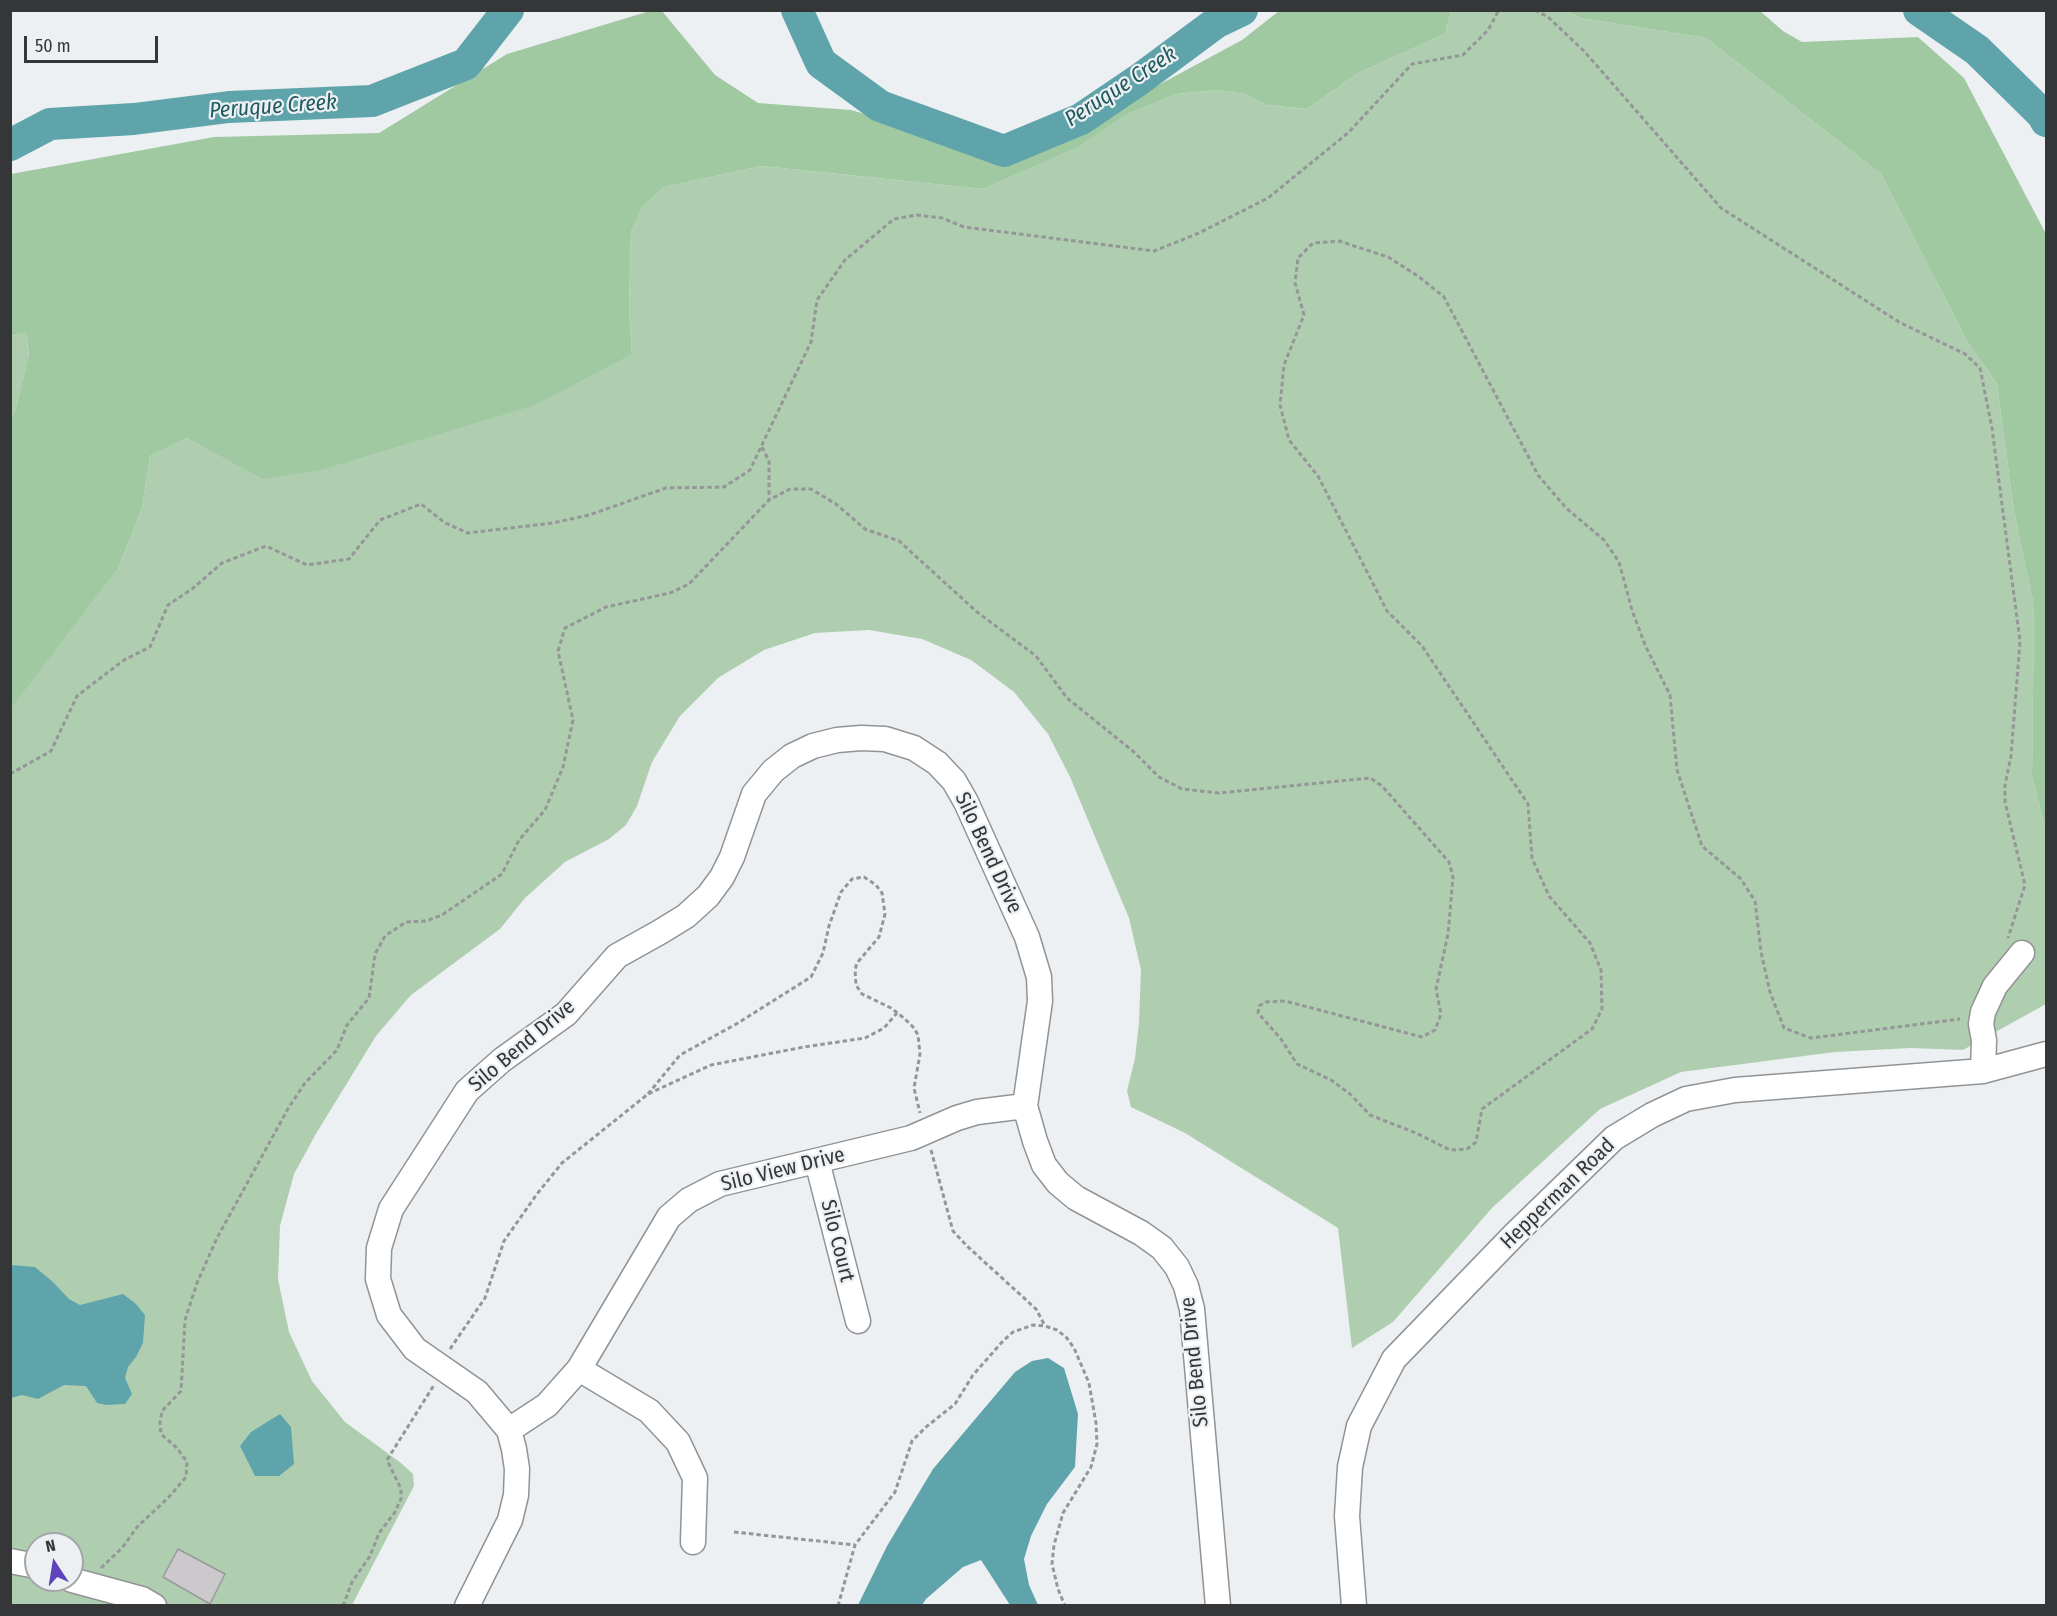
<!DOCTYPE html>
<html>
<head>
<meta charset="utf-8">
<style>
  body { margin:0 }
  #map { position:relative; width:2057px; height:1616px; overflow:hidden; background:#edf0f3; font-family:"Fira Sans Condensed",sans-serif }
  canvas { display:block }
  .frame { position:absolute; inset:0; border:12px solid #353637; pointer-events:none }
  .north { position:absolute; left:24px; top:1532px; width:60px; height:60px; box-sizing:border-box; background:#edf0f3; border:2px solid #a3a6a8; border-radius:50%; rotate:348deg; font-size:16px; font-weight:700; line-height:24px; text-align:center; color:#353637 }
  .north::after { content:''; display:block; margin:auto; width:21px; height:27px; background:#5f43bb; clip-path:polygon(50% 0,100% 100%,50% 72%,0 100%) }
  .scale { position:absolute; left:24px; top:36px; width:134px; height:27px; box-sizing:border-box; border:3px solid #353637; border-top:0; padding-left:8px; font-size:18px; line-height:21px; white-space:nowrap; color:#353637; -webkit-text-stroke:4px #edf0f3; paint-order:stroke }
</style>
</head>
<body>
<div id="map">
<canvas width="2057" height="1616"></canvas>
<div class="frame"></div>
<div class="north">N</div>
<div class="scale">50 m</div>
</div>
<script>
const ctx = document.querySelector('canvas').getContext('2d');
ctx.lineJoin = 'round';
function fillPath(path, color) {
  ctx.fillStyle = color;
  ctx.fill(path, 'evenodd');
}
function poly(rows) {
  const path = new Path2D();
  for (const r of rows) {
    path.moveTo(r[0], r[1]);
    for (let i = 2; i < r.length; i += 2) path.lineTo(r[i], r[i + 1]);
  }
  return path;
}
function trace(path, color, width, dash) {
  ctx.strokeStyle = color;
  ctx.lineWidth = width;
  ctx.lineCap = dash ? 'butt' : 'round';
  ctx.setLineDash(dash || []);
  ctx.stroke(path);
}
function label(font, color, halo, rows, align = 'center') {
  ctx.font = font + ' "Fira Sans Condensed",sans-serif';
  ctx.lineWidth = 4.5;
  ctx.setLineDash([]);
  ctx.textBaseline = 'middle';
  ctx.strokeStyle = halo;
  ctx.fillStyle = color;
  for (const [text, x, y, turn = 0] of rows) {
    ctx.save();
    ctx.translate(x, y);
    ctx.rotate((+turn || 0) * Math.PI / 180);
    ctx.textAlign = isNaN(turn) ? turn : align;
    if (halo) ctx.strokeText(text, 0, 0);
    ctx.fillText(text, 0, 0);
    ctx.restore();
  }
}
const green = poly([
  [1451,11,1567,11,1581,18,1706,38,1881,174,1967,341,1997,384,2014,512,2034,606,2032,776,2046,832,2046,1004,1963,1050,1910,1048,1835,1052,1681,1072,1600,1109,1492,1208,1393,1322,1352,1348,1338,1228,1185,1133,1131,1107,1127,1091,1135,1058,1139,1022,1141,970,1129,918,1070,777,1048,734,1014,692,971,660,922,639,869,630,815,633,764,650,718,678,680,716,652,762,637,806,626,825,609,839,565,862,525,898,500,929,411,995,376,1036,317,1132,294,1174,280,1226,278,1279,289,1332,312,1381,345,1422,401,1463,413,1474,414,1486,352,1605,11,1605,10,708,118,569,142,508,150,456,187,438,205,447,632,354,629,306,631,232,643,206,664,187,762,166,983,189,1077,147,1126,115,1177,94,1217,90,1245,94,1267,105,1307,109,1358,73,1445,34],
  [36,1544,72,1544,72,1580,36,1580],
  [26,333,29,356,15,411,11,417,11,336]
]);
const forest = poly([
  [650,11,662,11,715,75,758,103,851,110,959,141,999,166,1064,136,1242,40,1279,11,1451,11,1445,34,1358,73,1307,109,1267,105,1245,94,1217,90,1177,94,1126,115,1078,147,983,189,762,166,664,187,643,206,631,232,629,306,632,354,535,405,321,470,263,479,187,438,150,456,142,508,118,569,11,708,11,417,15,411,29,355,26,333,11,336,11,174,214,137,379,133,507,54],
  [1567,11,1760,11,1783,31,1802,42,1918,37,1964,78,2046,234,2046,832,2032,776,2034,606,2014,512,1997,384,1967,341,1881,174,1706,38,1581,18]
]);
const water = poly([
  [11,1265,35,1267,53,1282,69,1299,80,1305,123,1294,136,1304,145,1315,143,1343,136,1357,128,1367,125,1378,132,1394,125,1404,106,1405,97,1403,86,1386,64,1385,38,1399,22,1395,11,1398],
  [1048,1358,1064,1368,1078,1414,1075,1467,1047,1504,1031,1536,1024,1559,1029,1585,1038,1605,1010,1605,981,1560,963,1567,926,1599,922,1605,858,1605,887,1546,933,1469,1015,1372,1032,1361],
  [280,1414,291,1427,294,1464,279,1476,255,1476,240,1446,251,1432]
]);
const river = poly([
  [797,10,821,63,880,106,1004,151,1081,119,1140,79,1217,22,1242,10],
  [1919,10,1977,50,2042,114,2046,121],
  [10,145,50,124,134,119,229,107,372,101,466,64,508,10]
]);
const building = poly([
  [178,1549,225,1574,210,1604,163,1577,178,1549]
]);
const path = poly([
  [1535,10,1548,17,1584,51,1721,208,1899,322,1965,354,1980,368,1992,428,2020,641,2011,756,2005,785,2005,802,2025,885,2008,938],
  [762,447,769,461,769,500],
  [10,774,51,751,77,696,124,660,150,647,168,605,192,589,222,563,266,546,307,565,349,559,380,520,421,504,445,523,468,533,553,523,589,515,666,488,724,487,750,470,811,342,817,300,845,260,894,219,916,215,942,218,964,227,1154,251,1199,233,1268,198,1348,133,1412,64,1463,55,1488,30,1499,10],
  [648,1094,680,1055,738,1023,811,977,823,953,829,926,841,892,852,879,864,877,876,885,882,893,885,914,879,937,857,963,855,970,856,985,862,994,891,1008,905,1019,914,1028,918,1035,920,1054,914,1088,920,1113],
  [931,1150,953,1231,967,1246,1036,1309,1045,1326],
  [450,1349,485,1298,504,1241,537,1194,562,1163,648,1094,711,1065,804,1047,865,1038,884,1028,897,1013],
  [734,1532,855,1545],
  [101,1568,122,1548,137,1527,169,1497,186,1477,187,1462,177,1448,161,1434,160,1422,162,1411,181,1391,185,1320,197,1283,217,1238,289,1107,305,1083,337,1050,347,1025,369,998,375,954,385,936,406,922,426,921,442,915,502,874,519,840,545,810,563,767,573,720,558,651,565,628,606,607,670,593,689,584,769,500,790,489,811,489,836,504,865,529,899,541,977,612,1036,656,1067,698,1134,752,1159,777,1182,789,1219,793,1370,778,1382,786,1449,862,1453,877,1448,934,1436,989,1441,1014,1435,1030,1422,1037,1285,1001,1266,1002,1259,1006,1258,1013,1281,1039,1297,1064,1331,1080,1350,1094,1370,1115,1416,1133,1450,1150,1467,1149,1476,1142,1482,1109,1592,1029,1602,1009,1601,970,1590,943,1549,896,1532,858,1528,804,1422,646,1387,611,1318,476,1289,440,1280,405,1284,365,1304,315,1295,283,1298,258,1313,243,1339,241,1388,257,1418,276,1444,297,1538,475,1566,508,1604,540,1619,562,1632,610,1645,645,1670,695,1677,770,1702,846,1741,879,1755,901,1761,952,1770,992,1784,1028,1811,1038,1960,1019],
  [343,1606,352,1582,370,1556,379,1533,395,1512,401,1499,401,1489,387,1460,434,1385],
  [838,1606,855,1545,895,1492,912,1441,926,1427,955,1404,973,1375,1003,1341,1013,1332,1033,1325,1045,1326,1057,1330,1066,1337,1074,1348,1089,1383,1096,1423,1097,1444,1091,1467,1063,1513,1054,1545,1052,1564,1058,1589,1065,1606]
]);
const minor = poly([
  [1983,1071,1984,1040,1981,1024,1983,1012,1995,986,2022,953],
  [817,1161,858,1321],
  [579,1369,649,1411,678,1442,695,1478,693,1542],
  [509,1430,547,1405,579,1369,669,1217,689,1200,720,1184,911,1138,957,1118,977,1112,1025,1106],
  [10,1561,36,1566],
  [72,1580,142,1599,154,1606],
  [467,1606,510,1520,516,1495,517,1469,514,1449,509,1430,477,1392,415,1349,389,1315,378,1279,379,1248,391,1209,467,1091,502,1060,566,1014,617,956,660,932,686,916,708,896,722,877,732,857,754,794,773,771,792,756,813,746,837,740,861,738,885,739,914,748,937,763,954,781,966,802,1027,937,1039,977,1040,1001,1025,1106,1035,1141,1044,1165,1058,1183,1076,1198,1141,1233,1162,1248,1177,1267,1186,1286,1192,1309,1218,1606],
  [1354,1606,1347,1516,1350,1467,1359,1426,1394,1359,1515,1234,1614,1138,1652,1115,1686,1099,1735,1090,1983,1071,2046,1054]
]);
const streetNames = [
  ["Silo Bend Drive",988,853,65],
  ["Silo Bend Drive",522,1046,-40],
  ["Silo View Drive",783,1170,-14],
  ["Hepperman Road",1558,1194,-44],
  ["Silo Court",837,1241,76],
  ["Silo Bend Drive",1195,1362,-96]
];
const waterNames = [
  ["Peruque Creek",1121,87,-33],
  ["Peruque Creek",273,107,-4]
];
fillPath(green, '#afceb0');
fillPath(forest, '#a0c9a2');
fillPath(water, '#5fa4aa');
trace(river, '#5fa4aa', 32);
fillPath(building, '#cbc9cc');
trace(building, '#9a989b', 1.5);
trace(minor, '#919395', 27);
trace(path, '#949698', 3, [4.5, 3]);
trace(minor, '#fff', 24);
label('21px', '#353637', '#edf0f3', streetNames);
label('italic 22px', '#1f5a5f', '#edf0f3', waterNames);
</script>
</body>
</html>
